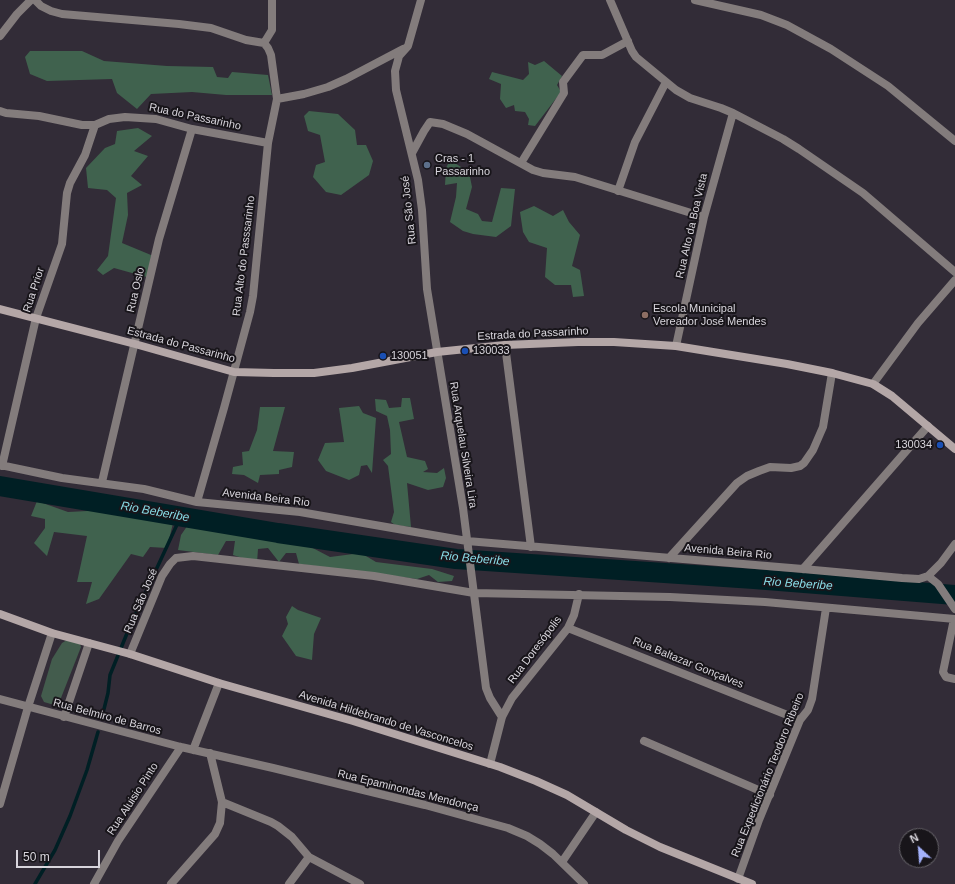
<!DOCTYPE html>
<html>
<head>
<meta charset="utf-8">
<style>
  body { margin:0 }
  #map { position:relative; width:955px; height:884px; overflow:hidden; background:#322c37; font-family:Helvetica,sans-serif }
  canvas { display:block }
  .north { position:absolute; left:899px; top:828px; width:40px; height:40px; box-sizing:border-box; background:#18151a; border:1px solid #656268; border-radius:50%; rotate:334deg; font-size:11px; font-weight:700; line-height:16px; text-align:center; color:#d8d5dc }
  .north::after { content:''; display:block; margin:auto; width:14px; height:18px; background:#a4b2fc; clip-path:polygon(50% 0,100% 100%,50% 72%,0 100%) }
  .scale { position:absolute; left:16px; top:850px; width:84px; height:18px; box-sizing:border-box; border:2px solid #d8d5dc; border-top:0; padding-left:5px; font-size:12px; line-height:14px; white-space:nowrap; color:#d8d5dc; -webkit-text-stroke:3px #18151a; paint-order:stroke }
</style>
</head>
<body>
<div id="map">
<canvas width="955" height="884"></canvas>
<div class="north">N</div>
<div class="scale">50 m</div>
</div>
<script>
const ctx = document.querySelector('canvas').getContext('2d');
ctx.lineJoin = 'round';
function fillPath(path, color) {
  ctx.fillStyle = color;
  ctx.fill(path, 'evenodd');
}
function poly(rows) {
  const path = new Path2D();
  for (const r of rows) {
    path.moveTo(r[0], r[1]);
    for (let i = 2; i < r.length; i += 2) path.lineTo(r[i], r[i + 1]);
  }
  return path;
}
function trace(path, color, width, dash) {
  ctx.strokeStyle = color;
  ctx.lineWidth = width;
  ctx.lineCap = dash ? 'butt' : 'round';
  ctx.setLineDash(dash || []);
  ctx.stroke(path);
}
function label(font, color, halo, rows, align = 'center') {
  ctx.font = font + ' Helvetica,sans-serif';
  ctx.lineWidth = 4;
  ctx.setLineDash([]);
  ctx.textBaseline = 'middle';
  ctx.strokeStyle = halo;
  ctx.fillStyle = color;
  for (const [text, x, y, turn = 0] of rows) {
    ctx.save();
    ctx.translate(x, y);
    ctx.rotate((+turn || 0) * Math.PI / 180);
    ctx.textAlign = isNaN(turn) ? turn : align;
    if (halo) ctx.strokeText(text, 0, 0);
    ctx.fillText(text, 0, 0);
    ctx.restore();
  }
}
const green = poly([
  [67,640,80,644,81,647,59,703,54,705,44,702,41,696,52,659,62,643]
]);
const forest = poly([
  [30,51,82,51,104,61,167,66,213,67,217,77,228,78,232,72,268,75,272,95,226,95,192,92,151,94,137,109,117,93,112,79,47,81,30,74,25,57],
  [544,61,562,76,557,85,561,92,535,126,528,125,529,119,525,112,515,111,514,105,506,108,500,99,501,84,489,79,492,72,523,80,529,74,528,62,535,65],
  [309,111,338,114,355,130,357,145,366,145,373,161,369,175,341,195,326,192,313,177,316,165,325,162,320,135,308,131,304,116],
  [138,128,152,136,134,151,148,156,131,176,142,185,127,193,128,215,122,243,151,255,150,278,114,268,103,275,97,270,108,256,116,198,107,190,88,188,86,168,105,148,115,144,117,131],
  [450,160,469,172,472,187,466,209,478,214,482,221,492,222,501,188,515,189,511,226,496,237,473,234,463,231,450,222,456,197,457,183,445,185,446,168],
  [534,206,553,216,563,210,569,222,580,235,572,266,580,270,584,296,573,297,571,285,555,285,545,277,547,248,529,242,523,232,520,212],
  [402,398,410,398,414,419,399,422,407,457,425,461,428,469,423,472,437,473,444,468,446,478,443,487,428,490,407,483,411,527,395,525,391,522,394,512,388,466,383,460,391,454,390,430,387,416,376,411,375,399,386,400,389,408,401,407],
  [359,406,363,413,376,418,372,473,367,465,361,466,359,475,349,480,326,471,318,460,325,443,344,442,339,408],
  [260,407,285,407,273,451,294,452,292,467,279,470,279,474,260,475,258,483,244,475,232,474,233,467,243,465,242,452,249,451,257,430],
  [37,501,68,512,107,510,174,519,167,548,150,547,143,557,131,554,99,599,86,604,92,582,77,582,87,536,54,532,47,556,34,543,45,528,45,519,31,516],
  [190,522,244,534,307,545,330,557,361,553,376,562,432,569,454,576,452,581,438,582,429,575,417,579,299,564,296,553,286,553,279,562,268,548,258,549,257,563,233,555,235,541,226,541,218,555,178,550,181,535],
  [292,606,298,610,321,618,314,634,312,660,296,656,282,636,288,624,286,617]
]);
const stream = poly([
  [102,717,108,693,110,675,130,626,181,516],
  [35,884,55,850,70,816,87,770,98,732]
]);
const river = poly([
  [0,486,278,533,456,559,754,579,955,595]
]);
const street = poly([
  [35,0,41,6,51,11,62,14,179,24,211,28,246,40,264,43,268,48,271,55,277,99,268,143,253,296,250,312,224,408,197,502],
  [421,0,408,46,399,56,398,60,395,71,396,90,418,180,422,210,427,289,463,508,486,688,490,698,502,717],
  [610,0,632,51,636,57,676,90,690,98,721,108,733,113,783,139,799,149,863,193,955,272],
  [695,0,761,15,787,25,831,49,888,86,955,141],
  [0,36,17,14,31,0],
  [264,43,272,30,272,0],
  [277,99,304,94,328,87,346,79,403,49],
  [0,111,6,113,39,116,82,125,95,125,109,119,125,117,156,119,192,129,268,143],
  [412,153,424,131,430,122,443,124,467,134,533,170,543,173,575,177,704,217],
  [521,163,564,93,563,82,583,55,602,55,628,41],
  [618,191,635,142,666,82],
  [505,345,531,547],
  [676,346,704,217,733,113],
  [873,384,918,323,955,280],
  [0,465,62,478,144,489,197,502,300,512,467,541,803,569,902,578,919,579,928,576,941,563,955,544],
  [2,466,36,318,62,244,67,193,70,183,85,155,95,125],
  [102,482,159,239,192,129],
  [669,558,737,483,747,476,759,471,770,467,791,468,800,466,804,463,813,450,823,427,832,373],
  [803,569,928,426],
  [928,576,938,584,955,609],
  [954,619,943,672,946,677,955,679],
  [568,628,800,720],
  [130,654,162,576,170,564,176,558,193,556,374,576,474,593,670,597,765,602,955,619],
  [0,699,181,747,273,768,425,805,508,828,527,836,540,844,553,854,584,884],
  [64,717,89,643],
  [644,741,770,795],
  [193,750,219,683],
  [490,764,502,717,512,698,568,628,574,615,579,594],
  [222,802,271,822,278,826,292,837,309,857,360,884],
  [0,804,28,707,52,633],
  [562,862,596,812],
  [738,879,759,820,800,720,808,710,812,699,826,608],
  [94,884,118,841,181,747],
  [171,884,215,834,220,823,222,802,210,753],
  [289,884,309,857]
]);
const secondary = poly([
  [0,309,135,344,234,372,274,373,314,373,352,368,437,352,505,345,578,342,614,342,676,346,787,364,832,373,873,384,892,396,955,449],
  [0,614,52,633,130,654,219,683,353,721,500,767,536,781,567,795,626,830,660,847,752,884]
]);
const markers = [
  [427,165,4,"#5c6f8a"],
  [645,315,4,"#8d6e63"],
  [465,351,4,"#1a4fb4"],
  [383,356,4,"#1a4fb4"],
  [940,445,4,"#1a4fb4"]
];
const streetNames = [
  ["Rua do Passarinho",195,117,12],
  ["Rua São José",409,210,-96],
  ["Rua Alto da Boa Vista",692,226,-77],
  ["Rua Alto do Passsarinho",244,256,-83],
  ["Rua Prior",34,290,-72],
  ["Rua Oslo",136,290,-77],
  ["Estrada do Passarinho",533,334,-3],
  ["Estrada do Passarinho",181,345,15],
  ["Rua Arquelau Silveira Lira",463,445,81],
  ["Avenida Beira Rio",266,498,7],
  ["Avenida Beira Rio",728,552,5],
  ["Rua São José",141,601,-67],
  ["Rua Doresópolis",535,650,-53],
  ["Rua Baltazar Gonçalves",688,663,22],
  ["Rua Belmiro de Barros",107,717,15],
  ["Avenida Hildebrando de Vasconcelos",386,721,17],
  ["Rua Expedicionário Teodoro Ribeiro",768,775,-68],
  ["Rua Epaminondas Mendonça",408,791,14],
  ["Rua Aluisio Pinto",133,799,-57]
];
const poiNames = [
  ["Cras - 1",435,159],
  ["Passarinho",435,172],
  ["Escola Municipal",653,309],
  ["Vereador José Mendes",653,322],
  ["130033",473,351],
  ["130051",391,356],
  ["130034",932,445,"right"]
];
const waterNames = [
  ["Rio Beberibe",155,512,10],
  ["Rio Beberibe",475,559,5],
  ["Rio Beberibe",798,584,4]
];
fillPath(green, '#435c4d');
fillPath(forest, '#40624e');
trace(stream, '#001f24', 3.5);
trace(river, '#001f24', 20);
trace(street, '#837c7c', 8);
trace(secondary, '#b4a7a7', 8);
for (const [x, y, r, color] of markers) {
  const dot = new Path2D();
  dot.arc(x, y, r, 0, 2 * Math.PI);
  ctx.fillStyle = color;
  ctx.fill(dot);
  trace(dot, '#18151a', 1.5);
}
label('11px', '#d8d5dc', '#18151a', streetNames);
label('11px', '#d8d5dc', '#18151a', poiNames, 'left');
label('italic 12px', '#89dbe6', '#18151a', waterNames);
</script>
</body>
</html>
